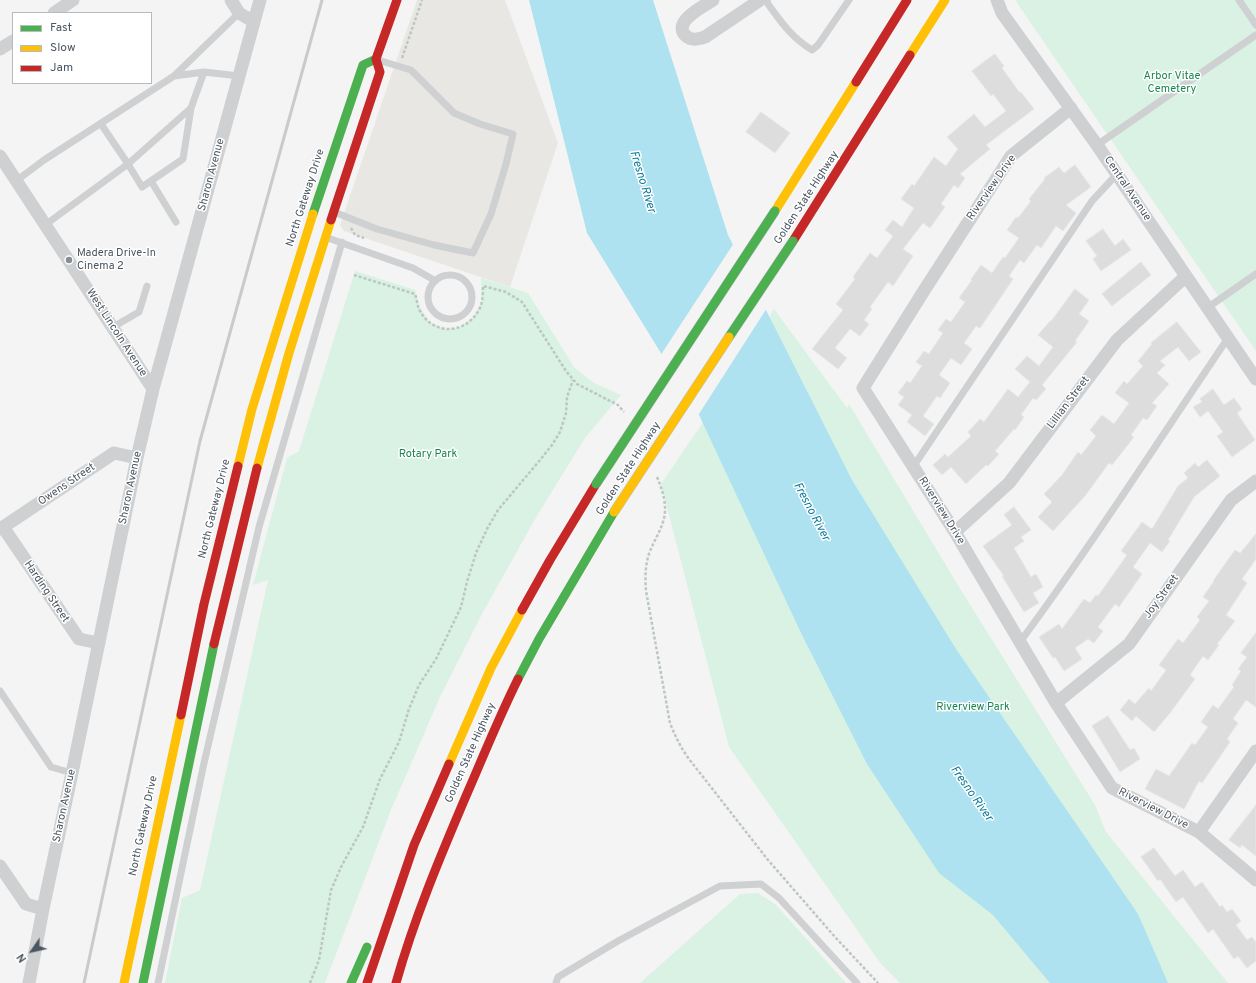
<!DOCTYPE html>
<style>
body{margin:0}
#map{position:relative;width:1256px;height:983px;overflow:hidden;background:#f4f4f4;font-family:Overpass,sans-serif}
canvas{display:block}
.legend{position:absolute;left:12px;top:12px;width:140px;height:72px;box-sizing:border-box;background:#fff;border:1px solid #b7bbc0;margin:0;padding:5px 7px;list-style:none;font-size:12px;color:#4a5661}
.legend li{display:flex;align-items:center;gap:8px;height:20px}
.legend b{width:20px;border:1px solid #b7bbc0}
.north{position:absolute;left:12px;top:931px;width:40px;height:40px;-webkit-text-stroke:3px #fff;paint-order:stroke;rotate:236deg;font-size:11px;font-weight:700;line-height:16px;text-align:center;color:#4a5661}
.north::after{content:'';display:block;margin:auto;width:14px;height:18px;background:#4a5661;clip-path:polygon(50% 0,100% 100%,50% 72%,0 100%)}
</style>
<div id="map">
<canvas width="1256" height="983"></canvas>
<ul class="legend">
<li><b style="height:5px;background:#4caf50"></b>Fast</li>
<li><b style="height:5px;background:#ffc107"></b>Slow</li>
<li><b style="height:5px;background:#c62828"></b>Jam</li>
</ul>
<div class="north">N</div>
</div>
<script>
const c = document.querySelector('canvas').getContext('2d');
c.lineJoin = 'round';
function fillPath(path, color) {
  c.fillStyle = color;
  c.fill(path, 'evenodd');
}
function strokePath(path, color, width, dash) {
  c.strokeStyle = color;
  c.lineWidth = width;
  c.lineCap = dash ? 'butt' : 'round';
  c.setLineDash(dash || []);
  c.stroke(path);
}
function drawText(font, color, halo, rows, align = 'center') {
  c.font = font + ' Overpass,sans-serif';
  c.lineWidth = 3;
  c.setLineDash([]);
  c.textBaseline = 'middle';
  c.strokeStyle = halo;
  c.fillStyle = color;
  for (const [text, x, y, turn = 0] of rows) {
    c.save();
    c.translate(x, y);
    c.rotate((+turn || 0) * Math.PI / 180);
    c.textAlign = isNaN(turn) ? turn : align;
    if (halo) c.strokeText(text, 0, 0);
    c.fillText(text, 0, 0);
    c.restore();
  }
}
const commercial = new Path2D(`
 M417 0H505L558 143 510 287 344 231 340 225Z`);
const green = new Path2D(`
 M1016 0H1256V351L1017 3Z
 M355 271 415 290 420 307 429 322 446 329 461 327 473 317 481 304V278L528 293 574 367 594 383 621 395 585 438 535 519 482 614 440 697 391 810 325 983H165L182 898 200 890 268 580 253 585 286 462 287 458 299 451Z
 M774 309 847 408 849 404 956 582 1095 805 1106 832 1228 983H900L881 964 729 747 661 484 729 384Z
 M758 893 775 904 846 983H640L740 894Z`);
const water = new Path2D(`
 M529 0H653L728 235 852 480 956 649 1138 914 1168 983H1050L993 915 939 873 867 764 802 635 699 415 587 233Z`);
const pier = new Path2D(`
 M734 243 767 308 697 417 660 356Z`);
const building = new Path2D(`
 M995 54 1004 66 1002 68 1020 93 1021 92 1034 109 986 145 990 149 960 174 965 178 958 188 954 185 941 204 945 207 930 228 923 223 903 249 913 256 893 286 888 282 870 307 872 309 864 320 869 324 860 336 850 329 835 348 847 358 838 369 812 349 843 310 836 304 855 279 853 277 870 253 877 258 893 236 885 230 893 220 902 227 914 208 901 199 912 184 914 186 934 157 946 166 958 149 947 137 974 114 985 127 1006 111 993 94 991 96 972 71Z
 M761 112 790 133 775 153 746 132Z
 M1075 165 1091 187 1066 205 1076 213 1063 231 1056 226 1041 248 1037 245 1024 263 1020 260 1009 276 1013 279 995 306 980 328 976 326 964 343 972 349 961 365 951 358 939 375 950 383 940 398 937 396 923 416 934 424 925 436 907 422 912 415 898 405 904 397 898 393 907 381 910 383 922 366 916 362 924 351 929 354 943 333 938 330 946 319 951 322 965 302 959 298 972 280 971 279 981 265 992 273 1003 257 1005 258 1019 238 1007 230 1016 217 1018 218 1031 201 1029 199 1045 179 1044 178 1059 167 1064 173Z
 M1103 229 1115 246 1123 239 1131 250 1101 271 1093 259 1097 256 1086 241Z
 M1141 262 1151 275 1112 306 1102 294Z
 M1075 289 1089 300 1079 314 1089 321 1075 341 1077 342 1042 385 1046 389 1036 400 1033 398 1021 415 1024 417 1015 430 1014 429 995 451 999 454 988 466 986 465 966 484 951 467 942 475 933 465 945 454 948 457 971 436 968 432 980 419 984 422 1008 389 1018 397 1030 382 1015 369 1027 356 1039 366 1053 347 1038 335 1050 321H1051Z
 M1177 322 1201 352 1189 361 1178 347 1160 361 1165 365 1157 373 1169 384 1152 403 1157 406 1147 420 1143 418 1131 435 1134 437 1112 465 1109 463 1085 496 1053 531 1038 517 1052 502 1044 494 1062 475 1078 452 1081 455 1096 436 1090 430 1102 415 1114 424 1129 403 1115 393 1124 381 1127 384 1143 366 1138 361 1152 344 1151 343Z
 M1213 389 1224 405 1234 398 1242 409 1237 413 1255 440 1232 457 1217 436 1223 432 1208 411 1200 417 1193 407 1202 402 1200 399Z
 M1207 460 1220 476 1194 497 1168 540 1170 541 1162 552 1150 543 1133 567 1142 574 1119 607 1115 604 1098 627 1103 631 1094 643 1088 639 1075 648 1082 659 1064 671 1055 657 1053 658 1039 637 1059 624 1062 629 1084 599 1090 603 1096 595 1098 596 1127 555 1121 551 1142 522 1152 529 1178 486 1188 478 1184 473 1195 463 1198 467Z
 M1014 507 1031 530 1021 537 1024 541 1014 548 1031 577 1036 574 1043 587 1033 593 1039 603 1024 612 1002 576H1004L983 546 1012 525 1004 515Z
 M1256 534V559L1242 579 1247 583 1226 615 1235 621 1217 644 1219 645 1208 660 1203 656 1190 675 1195 679 1170 713 1154 732 1136 716 1132 721 1120 710 1129 699 1135 704 1149 688 1151 691 1166 670 1159 665 1178 639 1183 643 1200 620 1197 617 1209 601 1203 597 1214 581H1213L1235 550 1240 553Z
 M1256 633V707L1246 700 1233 719 1238 723 1227 739 1230 742 1202 783 1199 781 1184 809 1145 789 1156 769 1169 776 1192 743 1195 745 1208 727 1201 722 1213 705 1218 709 1234 687 1232 685 1241 671 1238 669 1247 657 1241 653Z
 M1108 716 1130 750 1134 748 1140 759 1120 772 1092 726Z
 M1256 805V856L1242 845 1240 848 1229 840Z
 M1154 848 1175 876 1183 870 1195 887 1202 882 1220 907 1222 905 1227 912 1232 909 1241 921 1236 925 1247 940 1252 937 1256 942V961L1247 968 1238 956 1234 959 1213 929 1208 933 1183 897 1176 902 1160 879 1158 881 1141 857Z`);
const path = new Path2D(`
 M402 58 422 0
 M351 228 355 235 364 238
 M354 275 415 294C417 299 417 305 419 309 432 336 465 335 479 310 483 302 483 294 483 286L506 292 522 302 566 371 577 384 618 405 624 412
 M657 477C663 491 668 507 663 522 660 532 654 541 650 551 645 564 645 577 646 591L670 723C675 736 681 748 689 759L768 860 835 937 878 983
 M310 983 319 960 331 890 342 865 363 827 380 779 399 742 409 709 419 685 436 659 461 607 467 582 476 553 487 529 498 510 540 460 552 445 560 432 566 413 567 397 573 380`);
const lane = new Path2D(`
 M767 0 768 4C782 23 791 37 812 50L818 45 849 0
 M1239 0 1256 25
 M174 76 239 13
 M191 108 183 159 142 187 128 164 191 108 204 72
 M1097 145 1256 35
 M16 181 44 160 174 76 204 72 239 76
 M151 181 176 222
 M334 212 377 229 434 245 473 253 491 214 506 164 513 134 480 124 454 113 411 70 378 60
 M45 225 128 164 101 124
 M325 237 413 268 434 280
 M428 297a22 22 0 1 1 44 0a22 22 0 1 1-44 0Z
 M1207 308 1256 274
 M113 327 139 312 147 286
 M913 467 1092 201 1117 174
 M1020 642C1093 543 1159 440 1228 338
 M0 691 51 767 72 773
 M158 983 204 763 259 527 342 242
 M556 983 558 977 618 941 720 886 761 884 779 898 857 983`);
const street = new Path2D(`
 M231 0 239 13 254 22
 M713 0C704 6 671 22 686 36 692 41 698 39 705 37L760 0
 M997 0 1002 13 1097 145 1256 379
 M54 13 73 0
 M0 49 13 41
 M1071 108 1011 156 925 289 863 388 955 532 1056 703 1112 788 1199 832 1256 880
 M0 156 153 389
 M3 527 79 639 99 643
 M0 529 114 453 137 458
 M955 532 1009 483 1117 340 1186 276
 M1056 703 1129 644 1231 500 1256 481
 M1199 832 1256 751
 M0 866 26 904 43 909
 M29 983 43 909 72 773 137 458 153 389 260 0`);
const fast = new Path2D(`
 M313 214 363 65 376 59
 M518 679 539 639 614 512
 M143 983 214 644
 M351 983 367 947`);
const slow = new Path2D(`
 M910 55 945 0
 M775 211 856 82
 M238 466 252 409 313 214
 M257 468 289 353 331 220
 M449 764 491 668 522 610
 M124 983 181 715`);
const jam = new Path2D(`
 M856 82 907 0
 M331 220 380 72 376 59 397 0
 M793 241 910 55
 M522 610 550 560 596 484
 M214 644 257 468
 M181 715 204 604 238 466
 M367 983 414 845 449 764
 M396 983C414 919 440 857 466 796 483 757 499 717 518 679`);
const rail = new Path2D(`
 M84 983 200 441 322 0`);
const fastBridge = new Path2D(`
 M729 337 793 241
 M596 484 775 211`);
const slowBridge = new Path2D(`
 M614 512 729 337`);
const markers = [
 [69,260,4,"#868d94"]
];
const parkNames = [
 ["Arbor Vitae",1172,77],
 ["Cemetery",1172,90],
 ["Rotary Park",428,455],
 ["Riverview Park",973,708]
];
const streetNames = [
 ["Sharon Avenue",212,175,-75],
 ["Riverview Drive",992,188,-55],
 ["Central Avenue",1127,189,56],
 ["North Gateway Drive",306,198,-72],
 ["Golden State Highway",807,198,-57],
 ["West Lincoln Avenue",116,333,57],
 ["Lillian Street",1069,403,-53],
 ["Golden State Highway",629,469,-57],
 ["Owens Street",67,485,-34],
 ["Sharon Avenue",131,488,-78],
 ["North Gateway Drive",215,509,-76],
 ["Riverview Drive",941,511,58],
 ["Harding Street",46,592,56],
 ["Joy Street",1162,597,-54],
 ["Golden State Highway",471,753,-66],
 ["Sharon Avenue",65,806,-78],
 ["Riverview Drive",1153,809,27],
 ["North Gateway Drive",144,826,-78]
];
const poiNames = [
 ["Madera Drive-In",77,254],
 ["Cinema 2",77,267]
];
const waterNames = [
 ["Fresno River",642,182,73],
 ["Fresno River",811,512,62],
 ["Fresno River",971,794,55]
];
fillPath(commercial, '#e8e7e3');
fillPath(green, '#d9f2e3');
fillPath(water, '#aee2f0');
fillPath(pier, '#f4f4f4');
fillPath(building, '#ddddde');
strokePath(building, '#e5e6e7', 1);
strokePath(path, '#bcc7c4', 2.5, [3, 2]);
strokePath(lane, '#ced0d2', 7);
strokePath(street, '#ced0d2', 13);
strokePath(fast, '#4caf50', 9);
strokePath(slow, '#ffc107', 9);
strokePath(jam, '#c62828', 9);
strokePath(rail, '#c9cacc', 3);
strokePath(fastBridge, '#b9bec3', 10, []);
strokePath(slowBridge, '#b9bec3', 10, []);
strokePath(fastBridge, '#4caf50', 9);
strokePath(slowBridge, '#ffc107', 9);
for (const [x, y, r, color] of markers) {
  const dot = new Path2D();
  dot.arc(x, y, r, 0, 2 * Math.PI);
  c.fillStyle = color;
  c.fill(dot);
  strokePath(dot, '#fff', 1.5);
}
drawText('11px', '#17864f', '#fff', parkNames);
drawText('11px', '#4a5661', '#fff', streetNames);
drawText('11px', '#4a5661', '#fff', poiNames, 'left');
drawText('italic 12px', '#0c7c9b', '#fff', waterNames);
</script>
